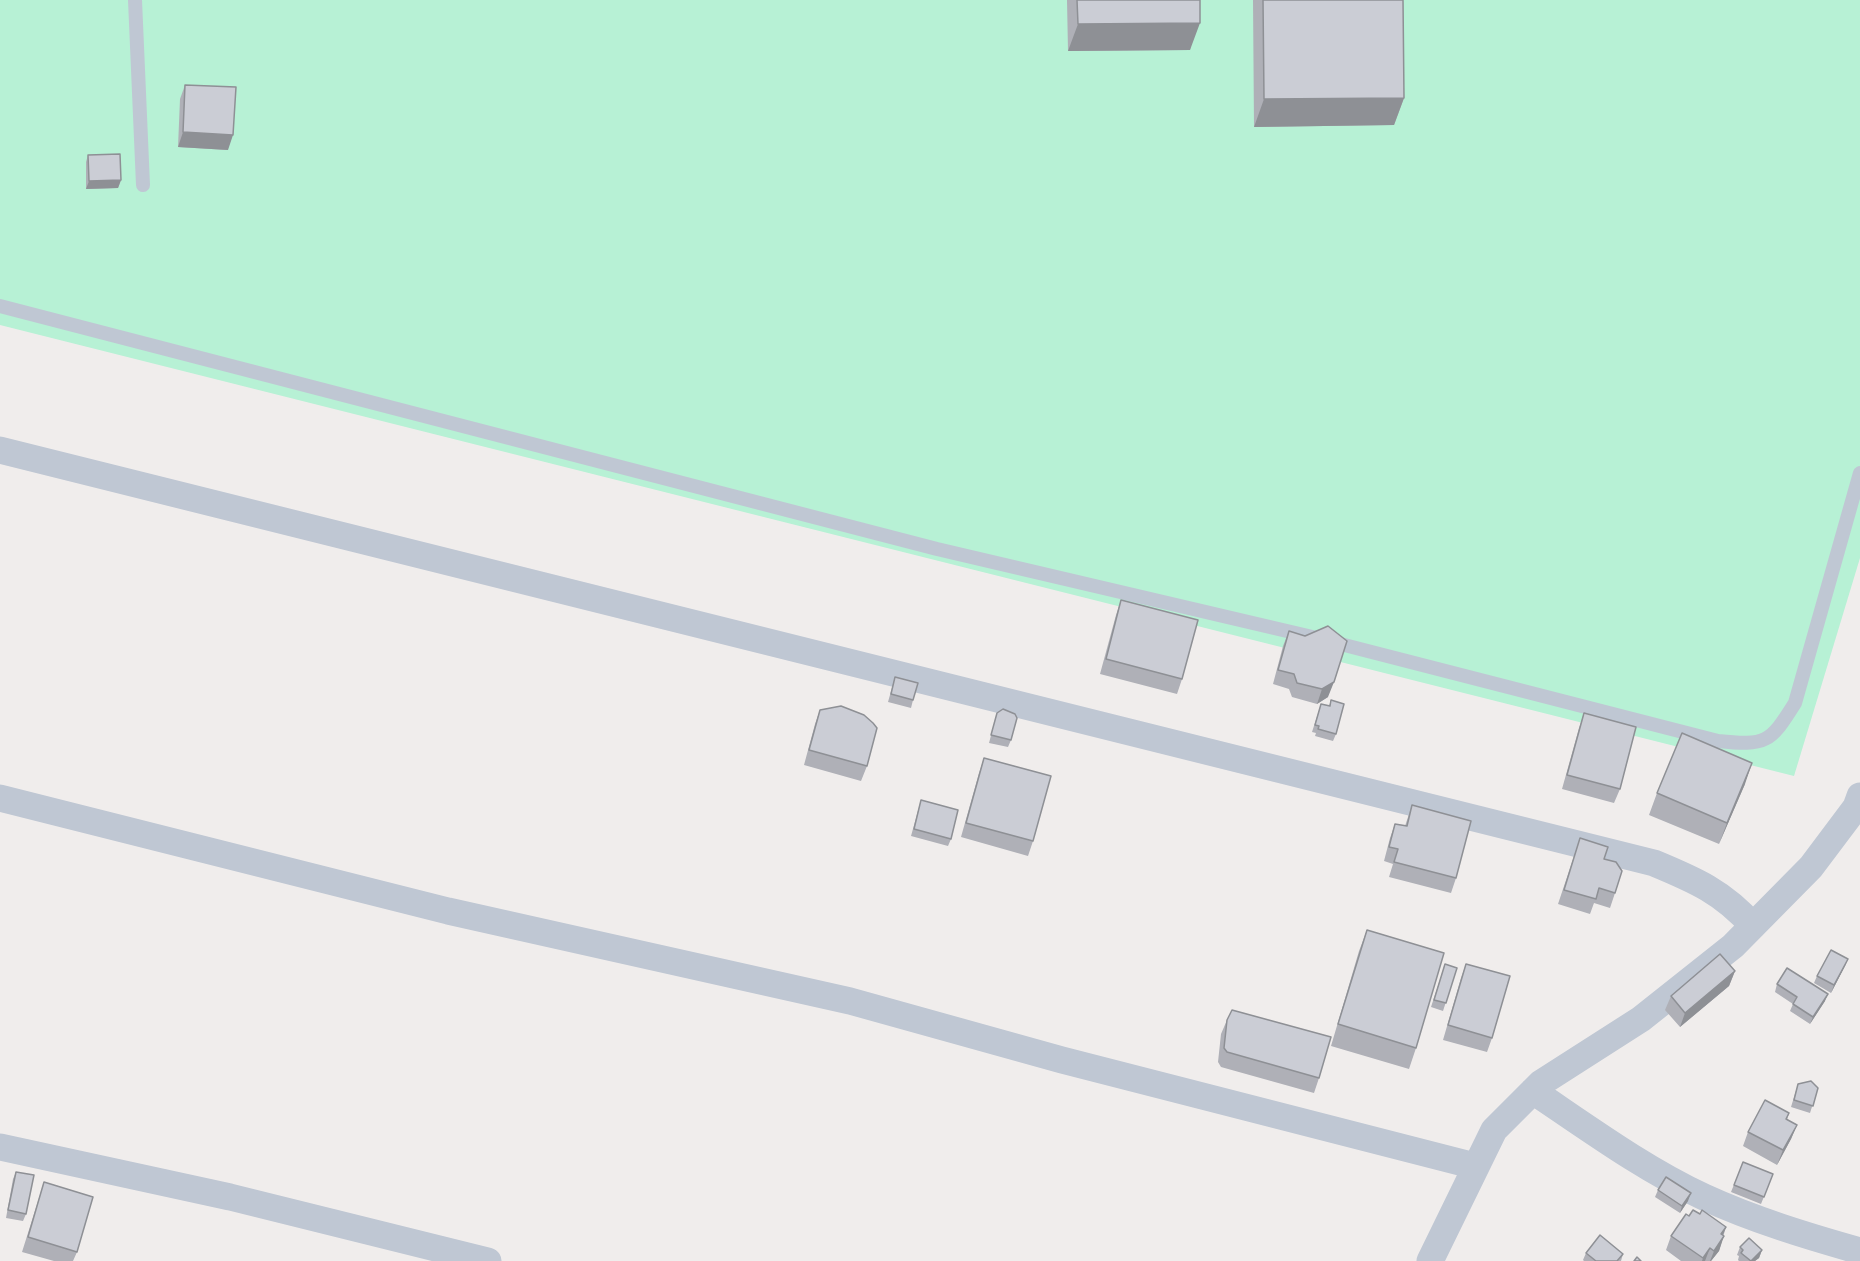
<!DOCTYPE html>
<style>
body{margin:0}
canvas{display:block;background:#f0edec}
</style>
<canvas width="1860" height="1261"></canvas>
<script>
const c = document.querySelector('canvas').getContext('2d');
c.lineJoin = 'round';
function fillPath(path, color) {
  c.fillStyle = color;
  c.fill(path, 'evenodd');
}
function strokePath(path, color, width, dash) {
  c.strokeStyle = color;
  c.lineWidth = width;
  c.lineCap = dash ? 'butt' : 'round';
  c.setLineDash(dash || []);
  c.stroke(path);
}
const green = new Path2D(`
 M0 0H1860V558L1794 776 0 325Z`);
const service = new Path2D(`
 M135 0 143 185
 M0 306 937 549 1321 639 1718 741C1766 746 1770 743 1795 703L1860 473`);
const minor = new Path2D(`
 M0 450 1654 863C1695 880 1723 892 1753 926
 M0 798 448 911 850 1001 1062 1060 1475 1166
 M1533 1091C1588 1128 1644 1169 1704 1197 1754 1220 1807 1236 1860 1251
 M0 1147 230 1197 488 1261
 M1430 1261 1494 1130 1541 1083 1641 1019 1733 946 1811 867 1856 807 1860 796`);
const wall = new Path2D(`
 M1067 0H1200L1190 50 1068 51Z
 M1253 0H1403L1404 98 1394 125 1254 127Z
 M185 85 228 150 178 147 180 99Z
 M88 155 121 180 118 188 86 189V162Z
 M1121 600 1182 679 1177 694 1100 674 1116 615Z
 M1289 631 1328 697 1317 704 1292 697 1289 689 1273 684 1283 646Z
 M895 677 913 700 911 708 888 702Z
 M1331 700 1336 734 1333 741 1315 736 1316 733 1312 732 1321 704 1329 706Z
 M820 710 867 766 861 781 804 765 815 724Z
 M997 713 1011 740 1008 747 989 743Z
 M1584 713 1620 789 1614 803 1562 789 1579 728Z
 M984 758 1033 841 1028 856 961 837 979 773Z
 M1745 784 1719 844 1649 815 1657 793Z
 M921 800 951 839 948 846 911 836Z
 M1412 805 1456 878 1451 893 1389 877 1393 864 1384 861 1390 838 1395 824 1405 826Z
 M1580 838 1604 859 1615 893 1610 908 1594 903 1590 914 1558 904Z
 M1367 930 1416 1048 1409 1069 1331 1046 1359 951Z
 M1848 959 1845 966 1831 993 1814 983 1817 976Z
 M1445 964 1457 968 1443 1011 1431 1007Z
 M1466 964 1492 1038 1487 1052 1443 1040 1461 978Z
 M1735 971 1729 986 1680 1027 1665 1010 1671 996Z
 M1777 984 1825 1001 1810 1024 1790 1011 1793 1004 1775 992Z
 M1227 1020 1319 1078 1314 1093 1221 1067 1218 1062 1221 1034Z
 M1798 1084 1818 1088 1810 1113 1791 1107Z
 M1789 1113 1787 1120 1797 1125 1791 1139 1777 1165 1743 1146 1748 1132Z
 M1743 1162 1773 1174 1761 1204 1731 1192Z
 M16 1172 26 1214 23 1221 6 1218 13 1179Z
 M44 1182 77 1252 73 1261H54L22 1252Z
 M1658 1190 1688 1201 1680 1213 1655 1197Z
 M1700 1214 1726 1227 1719 1251 1711 1261H1681L1666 1250 1671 1236Z
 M1740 1247 1762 1250 1759 1258 1755 1261H1739L1738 1260 1739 1256 1737 1255Z
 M1586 1253 1623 1254 1621 1261H1584L1583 1260Z`);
const shadedWall = new Path2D(`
 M1200 23 1190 50 1068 51 1078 24Z
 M1404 98 1394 125 1254 127 1264 99Z
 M183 132 233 135 228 150 178 147Z
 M121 180 118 188 86 189 89 181Z
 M1334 682 1328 697 1317 704 1322 689Z
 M1752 763 1745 784 1719 844 1727 823Z
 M1848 959 1845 966 1831 993 1834 985Z
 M1735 971 1729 986 1680 1027 1685 1013Z
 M1828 994 1825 1001 1810 1024 1813 1017Z
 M1797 1125 1791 1139 1777 1165 1783 1150Z
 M1691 1193 1688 1201 1680 1213 1682 1206Z
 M1726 1227 1721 1240 1724 1236 1719 1251 1711 1261H1710L1721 1234Z
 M1710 1248 1705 1261H1702L1703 1258Z
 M1762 1250 1759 1258 1755 1261H1751Z`);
const building = new Path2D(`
 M1077 0H1200V23L1078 24Z
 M1263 0H1403L1404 98 1264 99Z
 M185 85 236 87 233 135 183 132Z
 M120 154 121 180 89 181 88 155Z
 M1121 600 1198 620 1182 679 1106 659Z
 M1328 626 1347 641 1334 682 1322 689 1297 683 1294 674 1278 670 1289 631 1305 636Z
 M895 677 918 683 913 700 891 694Z
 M1331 700 1344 704 1336 734 1318 729 1319 726 1315 725 1321 704 1330 706Z
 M841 706 864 715 873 723 877 728 867 766 809 750 820 710Z
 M1003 709 1015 714 1017 718 1011 740 991 735 997 713Z
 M1584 713 1636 727 1620 789 1567 775Z
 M1682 733 1752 763 1727 823 1657 793Z
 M984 758 1051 776 1033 841 966 823Z
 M921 800 958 810 951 839 914 829Z
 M1412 805 1471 821 1456 878 1394 862 1398 849 1389 847 1395 824 1407 826Z
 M1580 838 1608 847 1604 859 1616 862 1622 871 1615 893 1599 888 1596 899 1564 890Z
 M1367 930 1444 953 1416 1048 1338 1024Z
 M1831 950 1848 959 1834 985 1817 976Z
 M1720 954 1735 971 1685 1013 1671 996Z
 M1445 964 1457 968 1446 1003 1434 1000Z
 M1466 964 1510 976 1492 1038 1448 1025Z
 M1787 968 1828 994 1813 1017 1793 1004 1797 997 1777 984Z
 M1232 1010 1331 1037 1319 1078 1227 1052 1224 1048 1227 1020Z
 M1811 1081 1818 1088 1813 1106 1794 1100 1798 1084Z
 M1765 1100 1789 1113 1786 1119 1797 1125 1783 1150 1748 1132Z
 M1743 1162 1773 1174 1764 1197 1734 1185Z
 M16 1172 34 1175 26 1214 8 1210Z
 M1666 1177 1691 1193 1682 1206 1658 1190Z
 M44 1182 93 1197 77 1252 28 1237Z
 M1693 1210 1700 1214 1702 1210 1726 1227 1721 1234 1724 1236 1714 1251 1710 1248 1703 1258 1671 1236 1686 1214 1689 1216Z
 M1600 1235 1623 1254 1617 1261H1596L1586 1253Z
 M1749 1238 1762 1250 1751 1261 1741 1253 1743 1250 1740 1247Z
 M1637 1257 1641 1261H1634Z`);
fillPath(green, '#b7f1d5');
strokePath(service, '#bfc7d3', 14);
strokePath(minor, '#bfc7d3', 27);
fillPath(wall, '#afb0b7');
fillPath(shadedWall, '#8e9095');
fillPath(building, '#cbcdd5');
strokePath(building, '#8e9095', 1.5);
</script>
